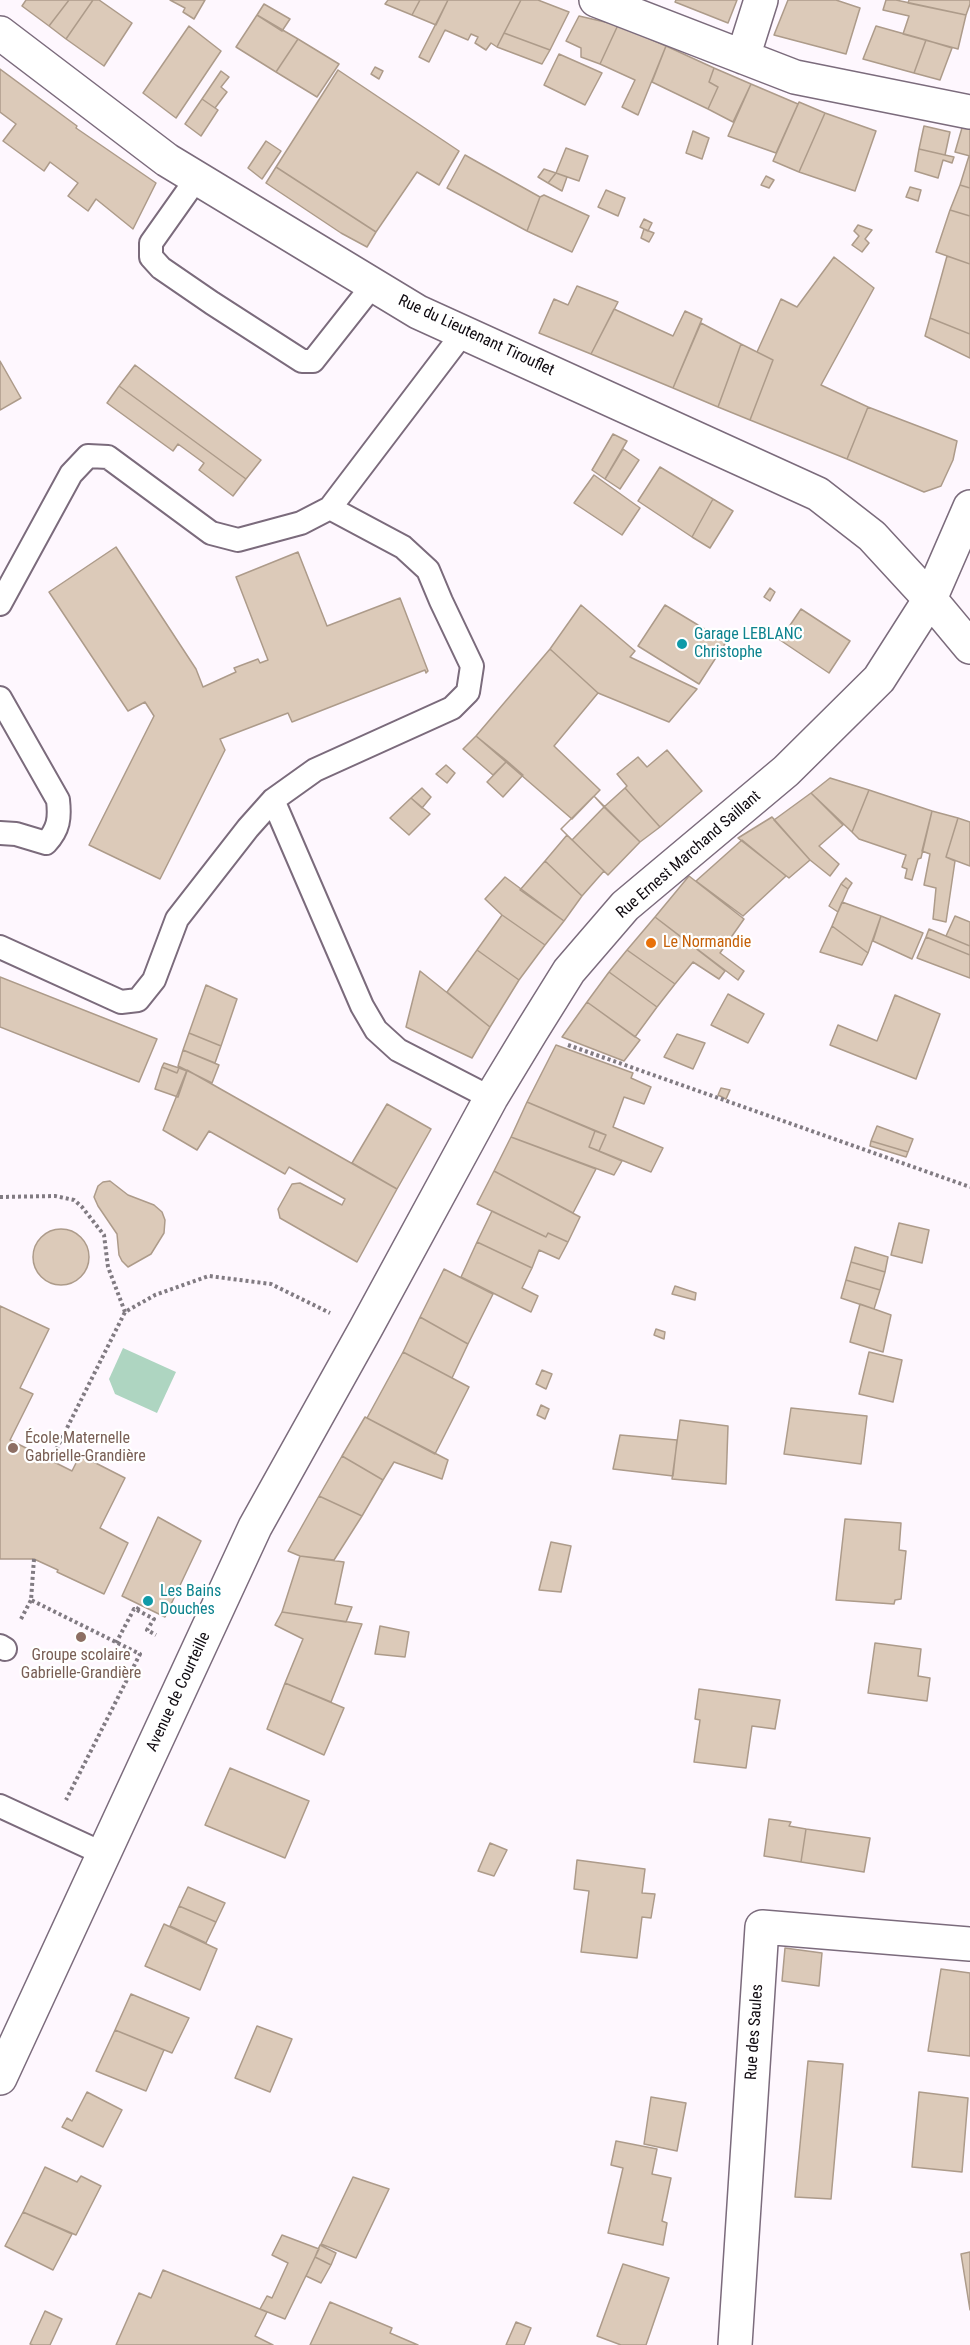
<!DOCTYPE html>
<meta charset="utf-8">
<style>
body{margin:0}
canvas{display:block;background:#fef7fe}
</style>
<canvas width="970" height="2345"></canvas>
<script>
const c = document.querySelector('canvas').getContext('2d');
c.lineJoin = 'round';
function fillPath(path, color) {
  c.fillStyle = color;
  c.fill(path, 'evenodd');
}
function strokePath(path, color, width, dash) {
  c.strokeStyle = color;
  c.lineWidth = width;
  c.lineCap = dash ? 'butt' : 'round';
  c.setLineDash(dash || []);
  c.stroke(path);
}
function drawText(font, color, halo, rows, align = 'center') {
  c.font = font + ' "Roboto Condensed",sans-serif';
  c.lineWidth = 4.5;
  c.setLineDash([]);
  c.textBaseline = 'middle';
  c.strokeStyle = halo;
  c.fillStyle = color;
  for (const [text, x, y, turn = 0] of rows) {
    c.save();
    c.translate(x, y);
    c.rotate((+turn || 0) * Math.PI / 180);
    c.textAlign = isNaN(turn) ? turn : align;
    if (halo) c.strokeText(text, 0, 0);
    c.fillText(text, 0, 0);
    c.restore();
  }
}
const green = new Path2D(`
 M123 1348 176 1372 157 1413 115 1394 109 1379Z`);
const building = new Path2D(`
 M26 0H69L49 26 22 6Z
 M69 0H93L66 39 49 26Z
 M93 0H99L132 23 104 66 66 39Z
 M170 0H205L194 19 183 12 185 8Z
 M388 0H420L412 15 385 4Z
 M420 0H448L436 25 412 15Z
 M448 0H521L497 47 491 43 486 50 475 43 478 37 471 34 468 40 445 30 429 62 419 57Z
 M521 0H538L569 12 550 50 504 33Z
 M676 0H737L728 23 675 2Z
 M788 0H836L860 8 846 54 774 35Z
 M886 0H896L966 15 958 49 903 34 909 16 883 10Z
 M909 0H970V4L966 15 908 3Z
 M264 4 290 19 282 31 257 15Z
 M257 15 298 39 276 72 236 47Z
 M579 16 618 25 600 64 581 57V48L566 41Z
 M618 25 666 46 638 115 622 107 635 80 600 64Z
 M189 26 221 51 176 118 143 93Z
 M876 26 926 40 914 73 863 59Z
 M504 33 550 50 542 64 497 47Z
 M298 39 339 64 317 97 276 72Z
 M926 40 952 48 940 80 914 73Z
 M666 46 714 68 709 82 718 87 708 109 652 82Z
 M559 54 602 73 585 105 544 85Z
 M375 67 383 71 379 79 371 74Z
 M714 68 751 84 733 122 708 109 718 87 709 82Z
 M0 69 77 126 76 128 156 183 133 229 96 199 88 211 68 196 78 183 50 162 44 171 3 141 16 124 0 112Z
 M338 70 459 151 439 185 417 172 376 232 276 167Z
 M221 71 229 77 221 87 227 92 215 108 202 99Z
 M751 84 798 104 776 153 728 136Z
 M202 99 218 110 201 136 185 124Z
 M799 102 825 113 799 172 773 161Z
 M825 113 876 131 855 191 799 172Z
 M964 121 970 122V156L955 152Z
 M924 126 950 132 945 155 919 149Z
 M693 131 709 138 702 159 686 153Z
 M266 141 281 151 262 179 248 168Z
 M566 148 588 156 579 181 556 173Z
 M919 149 945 155 954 157 952 163 943 160 938 178 915 171Z
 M465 155 540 197 527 231 447 188Z
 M969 156H970V188L960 185Z
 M276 167 376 232 367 247 341 233 266 183Z
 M544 169 556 173 548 183 538 177Z
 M556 173 567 177 562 191 548 183Z
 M766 176 774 180 769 188 761 185Z
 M960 185 970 188V216L950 210Z
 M910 187 921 190 918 201 906 197Z
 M606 190 625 198 618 216 598 207Z
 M544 195 589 216 572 252 527 231 540 197Z
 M950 210 970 216V264L936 252Z
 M644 219 652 223 648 231 640 227Z
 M858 225 872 230 865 239 869 243 862 252 852 245 859 236 854 231Z
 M644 229 654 233 649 242 641 238Z
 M947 256 970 264V334L930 318Z
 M834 257 874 288 821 385 868 407 847 459 750 420 773 360 757 352 781 299 797 307Z
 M577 286 618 302 591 354 539 333 554 299 568 305Z
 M614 309 673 336 685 311 702 319 673 388 591 354Z
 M930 318 970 334V358L925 336Z
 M701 323 741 344 718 407 673 388Z
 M741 344 773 360 750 420 718 407Z
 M0 361 21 398 0 410Z
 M135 365 261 460 246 479 119 386Z
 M119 386 246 479 233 496 199 470 204 463 178 444 173 451 107 403Z
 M868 407 957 441 953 460 941 486 924 492 847 459Z
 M613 434 627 441 605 479 592 470Z
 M623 449 639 460 620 489 605 479Z
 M660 467 713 499 692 537 638 501Z
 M594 475 640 508 622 535 574 503Z
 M713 499 733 511 710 548 692 537Z
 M116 547 196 669 203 687 236 672 234 668 258 659 260 663 268 660 236 577 298 552 327 626 400 598 428 671 426 673 425 670 292 722 288 713 220 739 225 750 160 879 89 845 154 716 145 702 128 711 49 592Z
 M770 588 775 592 770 601 764 597Z
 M581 605 635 651 630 657 697 689 669 722 598 693 550 649Z
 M665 605 726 642 699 684 638 646Z
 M801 609 850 641 829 673 780 640Z
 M550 649 598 693 554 746 600 790 572 819 476 736Z
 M476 736 507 761 493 775 463 749Z
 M667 750 702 791 660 827 625 788 627 786 617 774 638 757 647 767Z
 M507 761 523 775 503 797 487 782Z
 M446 765 455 773 447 783 436 774Z
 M830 778 869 790 852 832 811 793Z
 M422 788 431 797 422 808 411 798Z
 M625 788 660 827 640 842 604 807Z
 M869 790 932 811 921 858 918 859 912 880 905 878 907 869 902 867 906 855 859 839 852 832Z
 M811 793 843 825 819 846 839 864 830 876 810 860 774 820Z
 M594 796 640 842 608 875 561 829Z
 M594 796 604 807 572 840 561 829Z
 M411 798 430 814 409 835 390 818Z
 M932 811 958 818 946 857 955 861 946 922 933 919 936 888 924 885 930 854 922 851Z
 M772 817 810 860 789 878 738 838Z
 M958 818 970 822V866L946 857Z
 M567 835 604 871 582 896 545 861Z
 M742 840 786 876 743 916 696 881Z
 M545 861 582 896 564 921 520 890Z
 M689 876 744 919 720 953 744 971 738 980 655 917Z
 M505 877 564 921 545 945 502 915 485 899Z
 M846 878 852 883 848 889 841 884Z
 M841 884 848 889 838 912 829 906Z
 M842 902 881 916 868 953 832 926Z
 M502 915 545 945 519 980 477 950Z
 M881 916 923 933 912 959 873 941Z
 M955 916 970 922V946L946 936Z
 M655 917 725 971 719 979 693 962 675 984 627 950Z
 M832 926 868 953 862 965 820 952Z
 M929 929 970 946V955L926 937Z
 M926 937 970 955V978L917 958Z
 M477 950 519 980 490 1027 447 992Z
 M627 950 675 984 657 1007 609 972Z
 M420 971 490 1027 472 1058 406 1027Z
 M609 972 657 1007 635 1037 587 1002Z
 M0 977 157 1039 139 1082 0 1027Z
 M206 985 237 999 221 1046 189 1033Z
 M728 994 764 1014 748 1043 711 1025Z
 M895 995 940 1014 916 1079 830 1045 838 1025 877 1041Z
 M587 1002 640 1040 624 1061 562 1037Z
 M189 1033 221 1046 215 1063 183 1050Z
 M677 1034 705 1043 693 1069 664 1057Z
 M556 1045 633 1073 631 1078 651 1087 644 1104 624 1097 613 1127 663 1148 651 1172 599 1151 606 1135 527 1102Z
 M183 1050 219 1065 212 1083 178 1066Z
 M164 1063 179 1068 177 1073 162 1067Z
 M162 1067 177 1073 179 1068 187 1071 178 1097 155 1089Z
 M187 1070 397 1189 357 1262 280 1218 278 1209 292 1184 300 1183 342 1205 345 1199 289 1167 285 1174 209 1131 197 1150 163 1130Z
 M721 1088 730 1090 726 1099 718 1095Z
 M527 1102 595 1131 589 1147 622 1161 614 1175 511 1137Z
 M387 1104 431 1129 397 1189 352 1163Z
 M877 1126 913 1139 908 1152 871 1141Z
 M595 1131 606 1135 599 1151 589 1147Z
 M511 1137 596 1169 573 1213 494 1171Z
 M871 1141 908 1152 906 1157 870 1146Z
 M494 1171 580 1217 568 1242 548 1233 546 1237 477 1204Z
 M110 1181 128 1195 154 1205 162 1212 165 1220 164 1233 151 1254 128 1267 122 1261 119 1255 117 1234 98 1206 94 1197 98 1186 103 1182Z
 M492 1211 546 1237 548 1233 568 1242 559 1259 539 1250 532 1268 477 1242Z
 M899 1223 929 1230 922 1263 891 1255Z
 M33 1257a28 28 0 1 1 56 0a28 28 0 1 1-56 0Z
 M477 1242 532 1268 522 1288 538 1296 531 1312 461 1277Z
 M855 1247 888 1257 885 1272 851 1262Z
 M851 1262 885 1272 880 1290 846 1280Z
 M444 1269 493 1294 468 1344 420 1317Z
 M846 1280 880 1290 874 1309 841 1298Z
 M675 1286 696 1293 695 1300 672 1294Z
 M860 1304 891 1315 883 1352 850 1342Z
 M0 1306 49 1329 20 1388 33 1394 10 1440 72 1471 80 1455 125 1478 100 1528 128 1543 104 1594 57 1572 58 1570 34 1559H0Z
 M420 1317 468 1344 452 1378 403 1352Z
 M656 1329 665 1332 664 1339 654 1335Z
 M403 1352 469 1387 435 1454 367 1418Z
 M869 1352 902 1360 893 1402 859 1394Z
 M542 1370 552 1374 546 1389 536 1384Z
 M541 1405 549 1409 545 1419 537 1415Z
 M791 1408 867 1416 861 1464 784 1454Z
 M365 1417 448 1460 442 1479 394 1462 383 1480 342 1456Z
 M680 1420 728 1426 726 1484 672 1479Z
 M620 1435 677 1440 673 1476 613 1469Z
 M342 1456 383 1480 362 1516 319 1496Z
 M319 1496 362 1516 334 1560 300 1556 288 1551Z
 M158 1517 201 1541 165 1617 122 1596Z
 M845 1519 901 1523 899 1550 906 1551 901 1599 895 1600 894 1604 836 1600Z
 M551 1542 571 1546 561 1592 539 1590Z
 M300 1556 344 1562 335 1604 352 1607 346 1622 282 1612Z
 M282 1612 362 1624 331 1702 285 1683 303 1639 275 1625Z
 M380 1626 409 1632 405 1657 375 1654Z
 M875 1643 921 1649 918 1676 930 1678 927 1701 868 1693Z
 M285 1683 344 1708 324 1755 267 1729Z
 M699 1689 780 1700 775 1729 752 1726 746 1768 694 1762 700 1720 695 1719Z
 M230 1768 309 1801 285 1858 205 1825Z
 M769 1819 791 1822 789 1826 806 1829 801 1862 764 1856Z
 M806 1829 870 1838 864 1872 801 1862Z
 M490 1843 507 1850 494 1876 478 1871Z
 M577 1860 645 1869 642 1893 655 1894 651 1918 642 1917 637 1958 581 1952 589 1891 574 1889Z
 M188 1887 225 1903 216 1922 179 1906Z
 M179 1906 216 1922 206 1943 170 1926Z
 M164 1924 217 1949 200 1990 145 1966Z
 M785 1948 822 1953 819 1986 782 1981Z
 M941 1969 970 1973V2056L928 2051Z
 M131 1994 189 2018 172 2053 115 2030Z
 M257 2026 292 2039 270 2092 235 2078Z
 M115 2030 164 2050 146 2091 96 2071Z
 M808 2061 843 2064 831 2199 795 2197Z
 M87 2092 122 2110 103 2147 62 2127 67 2118 72 2121Z
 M919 2092 968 2098 962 2172 912 2167Z
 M651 2097 686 2103 677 2151 644 2144Z
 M616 2141 657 2149 652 2174 671 2178 662 2221 667 2223 663 2245 608 2233 623 2168 611 2165Z
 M45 2167 77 2182 81 2176 101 2186 76 2235 23 2212Z
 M353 2177 389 2189 356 2258 321 2244Z
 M23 2212 72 2234 53 2270 5 2246Z
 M282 2235 319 2249 285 2319 260 2309 267 2296 272 2298 288 2263 272 2255Z
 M320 2245 336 2253 331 2265 315 2257Z
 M970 2252V2310L961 2254Z
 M315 2257 331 2265 321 2283 306 2276Z
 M623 2264 669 2278 646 2345H621L597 2336Z
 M163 2270 267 2312 255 2336 273 2345H116L139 2293 151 2298Z
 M330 2302 392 2328 390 2333 418 2345H310Z
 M45 2311 62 2319 50 2345H33L30 2344Z
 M516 2322 531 2328 524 2345H506Z`);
const path = new Path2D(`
 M568 1045 970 1187
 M0 1197 55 1196 74 1200 82 1207 104 1235 108 1267 125 1312
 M51 1460 125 1312 155 1295 209 1276 271 1284 330 1313
 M34 1559 31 1600 140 1654 66 1800
 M137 1610 154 1619 147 1630 156 1635
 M21 1619 31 1600
 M116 1643 134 1609 137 1610 140 1605`);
const service = new Path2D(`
 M197 178 151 243V257L161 268 212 303 302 361H313L373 285
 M0 604 71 474 88 456 108 457 211 533 238 540 301 523 330 508 463 333
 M0 698 58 800C60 818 59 829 46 843L16 834 0 833
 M273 800 362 1006 376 1030 398 1050 491 1098
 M0 947 121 1002 138 1000 154 980 177 919 248 828 273 800 315 770 452 708 468 692 472 666 441 601 428 570 403 547 330 508
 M0 1646 5 1649
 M0 1806 104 1854`);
const minor = new Path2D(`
 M596 0 795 77 970 112
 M743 57 761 0
 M735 2345 762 1927 970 1944`);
const tertiary = new Path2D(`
 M0 33 167 160 418 312 818 494 872 536 930 599 970 647
 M0 2078 255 1527 366 1328 491 1098 531 1032 569 971 625 906 786 771 879 679 930 599 970 507`);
const markers = [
 [682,644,6,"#0f9aa8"],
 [651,943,6,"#e8710a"],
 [13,1448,6,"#8d6e63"],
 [148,1601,6,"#0f9aa8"],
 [81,1637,6,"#8d6e63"]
];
const streetNames = [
 ["Rue du Lieutenant Tirouflet",476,336,25],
 ["Rue Ernest Marchand Saillant",689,855,-41],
 ["Avenue de Courteille",179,1692,-65],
 ["Rue des Saules",755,2032,-86]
];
const cultureNames = [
 ["Garage LEBLANC",694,635],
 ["Christophe",694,653],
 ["Les Bains",160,1592],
 ["Douches",160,1610]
];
const foodNames = [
 ["Le Normandie",663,943]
];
const educationNames = [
 ["École Maternelle",25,1439],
 ["Gabrielle-Grandière",25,1457],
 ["Groupe scolaire",81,1656,"center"],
 ["Gabrielle-Grandière",81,1674,"center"]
];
fillPath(green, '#aed5c1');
fillPath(building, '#dccab9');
strokePath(building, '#ad9b8a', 1.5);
strokePath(service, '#7b6b7c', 26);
strokePath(minor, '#7b6b7c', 36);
strokePath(tertiary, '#7b6b7c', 36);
strokePath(path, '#817b82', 4, [3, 3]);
strokePath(service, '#fff', 22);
strokePath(minor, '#fff', 33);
strokePath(tertiary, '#fff', 33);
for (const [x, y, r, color] of markers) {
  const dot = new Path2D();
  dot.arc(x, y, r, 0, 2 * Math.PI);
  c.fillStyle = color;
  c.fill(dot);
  strokePath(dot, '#fff', 2);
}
drawText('16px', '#0f0a10', '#fff', streetNames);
drawText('16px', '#0d838f', '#fff', cultureNames, 'left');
drawText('16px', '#c56008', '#fff', foodNames, 'left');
drawText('16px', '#785e54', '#fff', educationNames, 'left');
</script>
